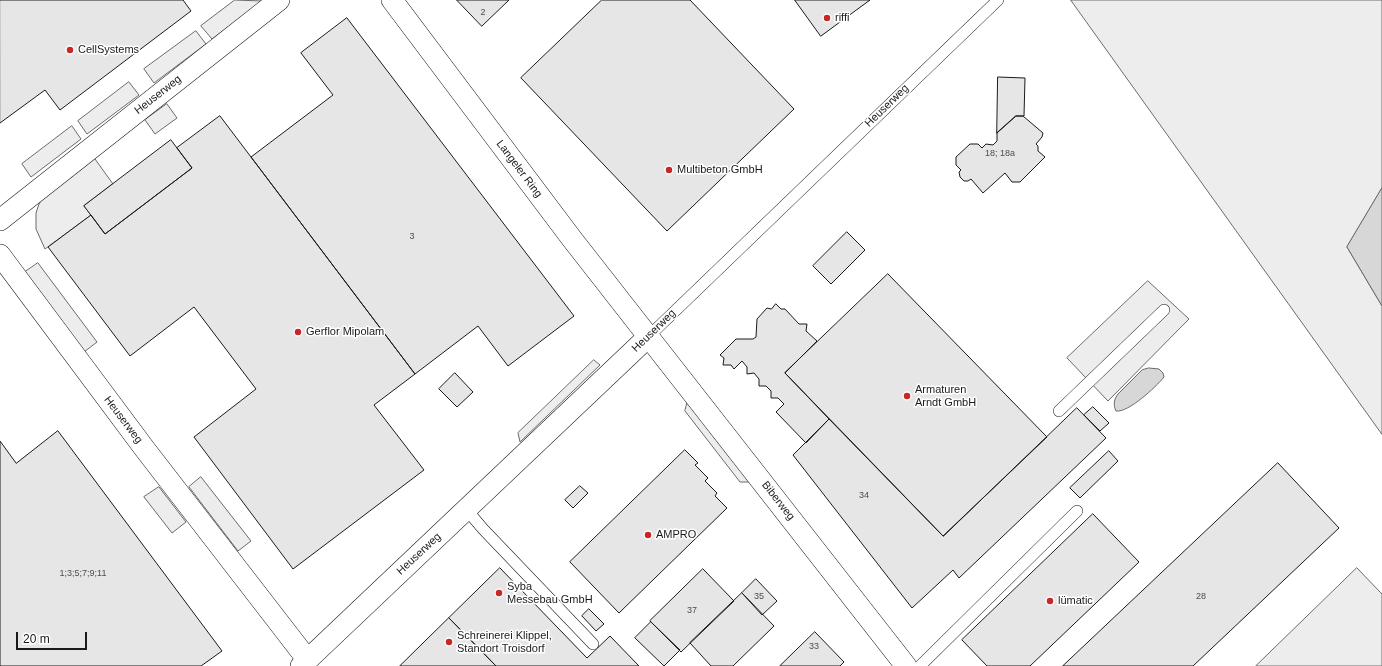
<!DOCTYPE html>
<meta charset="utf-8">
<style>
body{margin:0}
#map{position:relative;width:1382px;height:666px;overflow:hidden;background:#fff;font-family:Arial,sans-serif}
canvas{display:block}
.scale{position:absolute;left:16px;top:632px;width:71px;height:18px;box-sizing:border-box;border:2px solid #1a1a1a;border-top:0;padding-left:5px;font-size:12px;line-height:14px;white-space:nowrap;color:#1a1a1a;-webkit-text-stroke:3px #fff;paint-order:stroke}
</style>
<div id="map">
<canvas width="1382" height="666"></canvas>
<div class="scale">20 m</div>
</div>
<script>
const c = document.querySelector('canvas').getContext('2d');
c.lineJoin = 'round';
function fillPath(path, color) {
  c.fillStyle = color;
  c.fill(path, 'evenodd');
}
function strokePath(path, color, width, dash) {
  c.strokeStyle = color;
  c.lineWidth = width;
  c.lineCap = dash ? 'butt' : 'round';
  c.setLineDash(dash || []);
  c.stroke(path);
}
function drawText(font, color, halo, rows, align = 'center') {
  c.font = font + ' Arial,sans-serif';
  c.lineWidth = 3;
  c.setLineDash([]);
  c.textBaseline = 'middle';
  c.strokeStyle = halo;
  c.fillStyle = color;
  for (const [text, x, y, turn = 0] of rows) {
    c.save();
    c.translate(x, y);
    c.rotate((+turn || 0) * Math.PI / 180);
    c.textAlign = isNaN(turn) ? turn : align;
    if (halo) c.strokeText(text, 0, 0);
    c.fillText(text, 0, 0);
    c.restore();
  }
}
const built = new Path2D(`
 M235 0 262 1 212 39 201 26Z
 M1071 0H1382V188L1347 247 1382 306V434Z
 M196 31 206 44 154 83 144 69Z
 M129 82 139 95 87 134 78 121Z
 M167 104 177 118 155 134 145 120Z
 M72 126 81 139 31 177 22 164Z
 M95 159 113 184 84 206 91 215 45 249 36 229V213L39 204 42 199 53 191Z
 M38 263 97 342 84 352 25 272Z
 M1148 281 1189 319 1108 401 1067 358Z
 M594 360 600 365 520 442 518 433Z
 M688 400 750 482H740L685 411Z
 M201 477 251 541 238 551 189 487Z
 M159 487 186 522 172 533 144 497Z
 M1357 568 1382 594V666H1256Z`);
const water = new Path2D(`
 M1382 188V306L1347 247Z
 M1149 368 1159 369 1163 373 1164 377C1156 387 1128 413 1116 411 1113 405 1114 399 1118 394L1142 370Z`);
const building = new Path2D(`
 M0 0H183L191 11 60 110 45 90 0 123Z
 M457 0H509L482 26Z
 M602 0H690L794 109 667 231 521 78Z
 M795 0H870L821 36Z
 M347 18 574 316 508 366 478 326 415 374 251 157 333 95 301 53Z
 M998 77 1025 78 1024 116H1016L997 133Z
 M220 116 415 374 374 405 424 470 293 569 194 437 256 389 194 307 130 356 48 247 91 215 105 234 192 168 177 148Z
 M1016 116H1023L1043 133 1042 137 1036 144 1038 146V151L1045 157 1020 182H1012L1005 173 983 193 971 179 968 181H964L960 177 959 172 961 170 956 165V157L970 144H978L982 148 986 144 993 145 997 141V133Z
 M171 140 192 168 105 234 84 206Z
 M847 232 865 250 831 284 813 266Z
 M888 274 1047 437 943 536 785 373Z
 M776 304 781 309H785L799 324H807L806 331 817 341 785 373 829 419 806 443 776 412 784 404 778 398H771V391L766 386H759V379L754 373 747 374V367L742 361 734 369 731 365H723L724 358 720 355 736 339H753L756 337 757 319 767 308 771 309Z
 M455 373 473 392 457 407 439 389Z
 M1093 407 1109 423 1100 431 1084 415Z
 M1077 408 1106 438 959 578 953 570 912 608 793 455 829 419 943 536Z
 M58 431 222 651 201 666H0V441L16 463Z
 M685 450 698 463 695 465 708 478 705 481 717 493 715 496 727 508 619 613 570 562Z
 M1109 451 1118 461 1080 498 1070 488Z
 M1278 463 1339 528 1193 666H1063Z
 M580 486 588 493 573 508 565 500Z
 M1093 514 1139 562 1030 666H987L962 640Z
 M500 568 587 658 610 636 639 666H496L449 618Z
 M703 569 734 601 681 652 650 621Z
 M756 579 777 601 762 615 742 593Z
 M742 593 774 626 733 666H711L690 643Z
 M589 609 604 624 596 631 582 616Z
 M449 618 496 666H400Z
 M651 622 680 650 664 666 635 638Z
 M815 632 844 662 840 666H780Z`);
const lane = new Path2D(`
 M648 337 998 0
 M1059 411 1164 310
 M466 509 483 529 593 644
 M920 666 1077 511`);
const street = new Path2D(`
 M392 0 572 239 906 666
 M0 220 279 0
 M0 255 144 448 307 659
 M301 666 648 337`);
const markers = [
 [827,18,4,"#c62828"],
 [70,50,4,"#c62828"],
 [669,170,4,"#c62828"],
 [298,332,4,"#c62828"],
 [907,396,4,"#c62828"],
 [648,535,4,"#c62828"],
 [499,593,4,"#c62828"],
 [1050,601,4,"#c62828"],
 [449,642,4,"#c62828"]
];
const numberNames = [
 ["2",483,13],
 ["18; 18a",1000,154],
 ["3",412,237],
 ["34",864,496],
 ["1;3;5;7;9;11",83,574],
 ["35",759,597],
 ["28",1201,597],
 ["37",692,611],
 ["33",814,647]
];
const poiNames = [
 ["riffi",835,18],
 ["CellSystems",78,50],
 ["Multibeton GmbH",677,170],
 ["Gerflor Mipolam",306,332],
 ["Armaturen",915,390],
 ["Arndt GmbH",915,403],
 ["AMPRO",656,535],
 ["Syba",507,587],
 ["Messebau GmbH",507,600],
 ["lümatic",1058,601],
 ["Schreinerei Klippel,",457,636],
 ["Standort Troisdorf",457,649]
];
const streetNames = [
 ["Heuserweg",158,95,-38],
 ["Heuserweg",887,106,-44],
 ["Langeler Ring",519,169,53],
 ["Heuserweg",654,331,-44],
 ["Heuserweg",123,420,53],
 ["Biberweg",778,501,52],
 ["Heuserweg",419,554,-43]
];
fillPath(built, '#ededed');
strokePath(built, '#6a6a6a', 1);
fillPath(water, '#d7d7d7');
strokePath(water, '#6a6a6a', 1);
fillPath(building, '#e6e6e6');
strokePath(building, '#1a1a1a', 1);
strokePath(lane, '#1a1a1a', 12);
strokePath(street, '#1a1a1a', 22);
strokePath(lane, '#fff', 11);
strokePath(street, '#fff', 21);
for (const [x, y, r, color] of markers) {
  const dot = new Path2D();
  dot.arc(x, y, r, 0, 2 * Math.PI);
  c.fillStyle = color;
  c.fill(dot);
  strokePath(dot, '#fff', 1.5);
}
drawText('9px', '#4d4d4d', null, numberNames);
drawText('11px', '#1a1a1a', '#fff', poiNames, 'left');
drawText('11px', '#1a1a1a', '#fff', streetNames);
</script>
